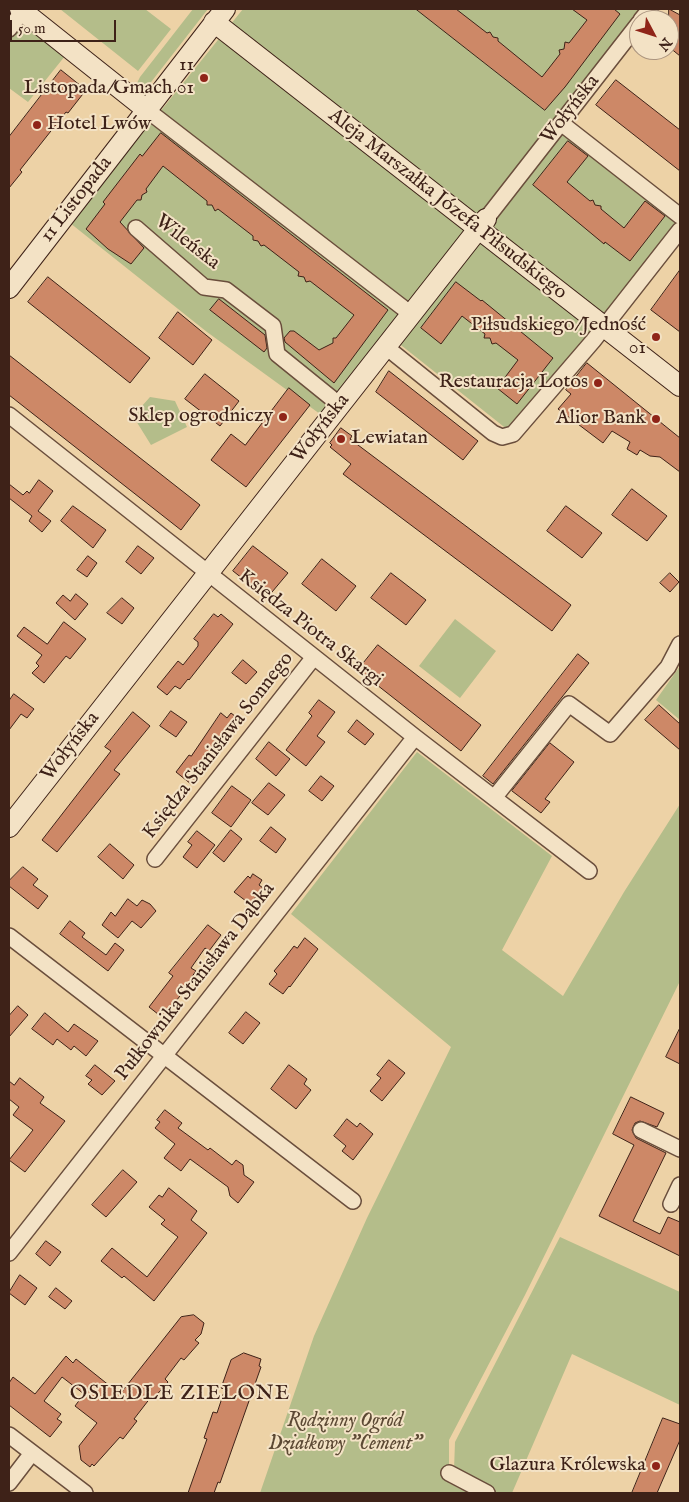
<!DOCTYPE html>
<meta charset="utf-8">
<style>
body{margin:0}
#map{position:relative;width:689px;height:1502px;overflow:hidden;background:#edd2a6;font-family:"IM FELL English",serif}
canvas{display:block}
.frame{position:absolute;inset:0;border:10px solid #3e2218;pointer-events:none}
.north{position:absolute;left:629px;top:10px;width:50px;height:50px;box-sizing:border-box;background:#f3e2c5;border:1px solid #ab9580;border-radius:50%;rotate:130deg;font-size:14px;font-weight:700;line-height:20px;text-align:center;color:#3e2218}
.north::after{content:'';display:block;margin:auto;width:18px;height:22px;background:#8f2418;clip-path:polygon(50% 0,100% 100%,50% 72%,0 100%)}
.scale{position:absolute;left:10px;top:20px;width:106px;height:22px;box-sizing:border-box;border:2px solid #3e2218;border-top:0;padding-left:6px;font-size:15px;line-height:18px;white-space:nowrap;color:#3e2218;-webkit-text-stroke:4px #f3e2c5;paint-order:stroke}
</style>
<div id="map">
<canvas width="689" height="1502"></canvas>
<div class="frame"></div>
<div class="north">N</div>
<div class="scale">50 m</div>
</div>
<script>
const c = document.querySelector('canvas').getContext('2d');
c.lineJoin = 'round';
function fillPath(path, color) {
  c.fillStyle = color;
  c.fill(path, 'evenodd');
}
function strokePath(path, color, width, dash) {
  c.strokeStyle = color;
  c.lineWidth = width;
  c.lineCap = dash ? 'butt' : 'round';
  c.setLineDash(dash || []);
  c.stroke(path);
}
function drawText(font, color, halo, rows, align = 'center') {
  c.font = font + ' "IM FELL English",serif';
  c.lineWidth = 4;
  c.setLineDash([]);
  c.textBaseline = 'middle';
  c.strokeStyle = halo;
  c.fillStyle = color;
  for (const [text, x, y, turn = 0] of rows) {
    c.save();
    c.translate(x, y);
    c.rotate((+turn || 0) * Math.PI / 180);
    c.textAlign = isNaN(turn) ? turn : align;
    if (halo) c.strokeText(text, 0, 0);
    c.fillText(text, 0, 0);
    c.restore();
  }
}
const green = new Path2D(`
 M60 9H145L171 29 138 71Z
 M193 9H208L148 86 143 89H134L140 77Z
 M243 9H650L561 123 680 216V230L513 434 392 338 329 414H320L207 332 70 223Z
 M29 26 65 56 28 102 9 88V39L18 27Z
 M150 397 175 401 187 427 151 445 133 416Z
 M455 619 496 651 460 698 419 666Z
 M680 666V720L656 700Z
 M417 752 552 856 502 950 563 996 624 892 680 804V981L525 1295 449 1440V1483L468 1493H260L314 1336 367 1218 451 1047 291 914Z
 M560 1237 680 1292V1405L572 1354 512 1493H497L454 1470 455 1442Z`);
const building = new Path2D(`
 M416 9H456L487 33 490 32 493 37 498 38V41L542 77 560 54 559 50 564 49 565 42 569 43 587 20 572 9H614L620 14 565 87 545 110Z
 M669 9 680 15V56L669 47Z
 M61 70 86 90 68 113 66 112 20 170 22 172 9 188V137Z
 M616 80 680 130V171L596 105Z
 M161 133 388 310 334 383 285 342 284 338 290 331H294L319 350 333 343V338H336L354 315 310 281 306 282 304 277 298 276 299 272 264 245 261 246 258 241 253 240V236L218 209 215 211 212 205H207V201L163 166 146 189 147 192 142 195 141 200H137L120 222 144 248 131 264 108 249 86 229 105 204 103 202 140 154 142 156Z
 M568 141 588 156 567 182 590 201 593 200 595 205 601 206V209L624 228 645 201 665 216 630 261 605 242 604 244 533 185Z
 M680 270V332L651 310Z
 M48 277 150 358 130 383 28 302Z
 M456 282 481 301 482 300 553 358 517 404 497 388 518 360 496 343 492 344 490 338H484L485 334 462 316 441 344 421 328Z
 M219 299 265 335 267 348 264 352 210 310Z
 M178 312 212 340 193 365 159 338Z
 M9 355 200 505 181 530 9 395Z
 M587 363 680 438V472L660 457 650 456 640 450 637 455 627 449 630 442 612 431 603 443 558 409 571 394 566 390Z
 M389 371 478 441 463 460 376 392Z
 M205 374 239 401 220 426 185 399Z
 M289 388 310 405 246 487 211 460 231 434 245 445Z
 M341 428 352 436 350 439 571 605 552 631 343 474 351 464 330 447 332 445 330 443Z
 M39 480 53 491 38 511 51 521 42 532 29 521 32 516 9 498V484L23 495 27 491 29 493Z
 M632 489 667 516 647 541 612 515Z
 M73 506 106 530 93 548 61 521Z
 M566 506 602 533 582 558 547 531Z
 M138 546 154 558 141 574 126 562Z
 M253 546 288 573 267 598 233 571Z
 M88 556 97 563 87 577 77 570Z
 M322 559 356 586 336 611 302 584Z
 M391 573 426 600 406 625 371 598Z
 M670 573 679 582 670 592 660 583Z
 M76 594 88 604 75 620 56 603 63 595 70 601Z
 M122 598 134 608 122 624 107 613Z
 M214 614 218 617 221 614 233 624 189 680 188 679 180 689 175 686 167 695 157 687 178 661 183 665 198 646V642L194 639Z
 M64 622 86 639 70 659 66 656 44 683 32 673 39 666 36 663 42 655 17 636 24 627 47 644Z
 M378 645 481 725 461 751 358 670Z
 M578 654 589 663 493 784 483 776Z
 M243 660 257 672 246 684 232 673Z
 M14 694 34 709 27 718 21 714 9 730V701Z
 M319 700 335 712 317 736 325 742 306 766 286 750 312 716 309 713Z
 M659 705 680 724V750L645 720Z
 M171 711 187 722 176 737 160 726Z
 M133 712 150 726 114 770 120 774 57 852 42 840 111 751 105 747Z
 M221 713 227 718 231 713 240 720 225 739 222 737 211 751 202 764 205 767 191 784 176 772 189 755 191 756Z
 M357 720 374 734 365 745 348 732Z
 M269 742 290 759 276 776 256 759Z
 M550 743 574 762 545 799 550 802 541 813 512 791Z
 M321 776 334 786 322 801 309 791Z
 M269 783 285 795 268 815 252 803Z
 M232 786 251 800 231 827 212 813Z
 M271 827 286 839 276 853 260 841Z
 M231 830 242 839 224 862 213 853Z
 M197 831 215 845 197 868 183 857 192 845 188 842Z
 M110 844 134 865 123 879 98 857Z
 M23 867 38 879 33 885 48 896 38 909 9 886V881Z
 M253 874 262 880 259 885 263 888 250 904 234 892 248 876 250 878Z
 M128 899 137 906 142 900 150 904 156 911 141 928 132 921 118 938 102 925 111 912 115 916Z
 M70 921 85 933 82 937 106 955 115 943 124 950 108 971 60 934Z
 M208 925 221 935 209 951 205 948 191 968 196 971 191 978 193 979 163 1018 149 1007 173 976 169 973Z
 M305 938 318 949 290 987 289 986 283 994 269 984 277 974 274 971 284 959 294 946 297 948Z
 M18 1006 28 1015 9 1037V1016Z
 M246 1012 260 1023 243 1044 229 1033Z
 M45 1013 68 1032 74 1024 98 1041 86 1056 74 1046 71 1050 57 1039 53 1045 32 1029Z
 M680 1028V1064L666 1057Z
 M389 1060 405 1073 382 1101 370 1091 381 1078 377 1075Z
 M95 1065 115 1081 102 1095 88 1084 92 1080 86 1076Z
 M289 1065 307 1079 304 1084 311 1090 296 1109 271 1089Z
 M20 1078 44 1097 40 1103 65 1121 25 1172 9 1160 33 1130 13 1115 19 1107 9 1099V1081L14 1085Z
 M631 1097 664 1113 657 1127 640 1121 635 1123 632 1130 636 1138 666 1153 633 1221 660 1234 668 1217 680 1222V1256L599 1216 634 1145 613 1134Z
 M165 1110 182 1123 178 1128 208 1150 210 1148 232 1165 236 1160 243 1165 244 1175 254 1182 238 1203 230 1196 228 1187 190 1159 181 1171 164 1158 175 1144 155 1128 160 1122 157 1120Z
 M347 1119 357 1127 360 1123 373 1134 353 1160 342 1151 346 1146 334 1136Z
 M123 1170 137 1182 106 1217 92 1205Z
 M169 1188 197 1211 191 1220 207 1233 154 1301 124 1276 122 1278 101 1261 112 1248 147 1277 178 1237 161 1224 165 1220 149 1207 159 1195 162 1197Z
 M46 1241 61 1252 50 1266 36 1254Z
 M20 1275 37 1288 25 1305 9 1293Z
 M56 1288 72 1301 65 1309 49 1297Z
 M194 1315 204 1323 201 1334 195 1340 199 1343 184 1360 181 1358 165 1379 168 1382 153 1399 151 1397 134 1419 137 1421 123 1439 120 1437 94 1466 92 1464 90 1467 81 1460 79 1446 97 1423 75 1406 84 1394 62 1377 44 1401 61 1414 57 1419 62 1422 50 1437 9 1405V1383L13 1377 35 1394 66 1356 73 1363 76 1359 120 1394 181 1317Z
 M244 1353 261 1359 259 1366 261 1367 220 1483 218 1482 214 1493H188L207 1439 204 1438 213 1412 217 1413 225 1389 221 1388 231 1360Z
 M663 1418 680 1424V1440L657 1493H632Z`);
const street = new Path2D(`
 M641 20 650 9
 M9 29 23 11
 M147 110 411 314
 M561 123 680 216
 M486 219 639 23
 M136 228 204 287 226 290 273 326 277 354 340 405
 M386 347 493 433 502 437 513 434 593 341 680 230
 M9 415 415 737 589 871
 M494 798 569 704 610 734 668 667 680 644
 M155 859 314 657
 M9 936 353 1201
 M641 1130 680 1149
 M671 1204 680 1185
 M9 1253 415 737
 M9 1435 85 1493
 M449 1473 487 1493
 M9 1483 32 1453`);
const secondary = new Path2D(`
 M20 9 147 110
 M214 22 680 386
 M9 288 225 9
 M9 827 486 219`);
const markers = [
 [204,78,5,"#8f2418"],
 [37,125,5,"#8f2418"],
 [656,337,5,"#8f2418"],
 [598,383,5,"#8f2418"],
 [283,417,5,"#8f2418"],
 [656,419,5,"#8f2418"],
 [341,439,5,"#8f2418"],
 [656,1466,5,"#8f2418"]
];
const poiNames = [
 ["11",194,66],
 ["Listopada/Gmach 01",194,89],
 ["Hotel Lwów",47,125,"left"],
 ["Piłsudskiego/Jedność",646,326],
 ["01",646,349],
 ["Restauracja Lotos",588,383],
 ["Sklep ogrodniczy",273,417],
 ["Alior Bank",646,419],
 ["Lewiatan",351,439,"left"],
 ["Glazura Królewska",646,1466]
];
const streetNames = [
 ["Wołyńska",571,110,-52],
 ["11 Listopada",77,200,-52],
 ["Aleja Marszałka Józefa Piłsudskiego",447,205,38],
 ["Wileńska",187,243,38],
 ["Wołyńska",321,429,-52],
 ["Księdza Piotra Skargi",310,629,38],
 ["Księdza Stanisława Sonnego",219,746,-52],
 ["Wołyńska",71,747,-52],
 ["Pułkownika Stanisława Dąbka",196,982,-52]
];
const parkNames = [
 ["Rodzinny Ogród",345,1422],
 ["Działkowy \"Cement\"",345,1445]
];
const neighbourhoodNames = [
 ["OSIEDLE ZIELONE",180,1395]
];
fillPath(green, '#b4bd8a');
fillPath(building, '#cd8867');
strokePath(building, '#3e2218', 1);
strokePath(street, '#6a4e3c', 18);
strokePath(secondary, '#3e2218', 22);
strokePath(street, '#f3e2c5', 15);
strokePath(secondary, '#f3e2c5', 20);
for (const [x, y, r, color] of markers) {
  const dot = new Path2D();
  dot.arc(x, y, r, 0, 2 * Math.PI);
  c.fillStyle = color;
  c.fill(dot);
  strokePath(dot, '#f3e2c5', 2);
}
drawText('20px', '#3e2218', '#f3e2c5', poiNames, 'right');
drawText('20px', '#3e2218', '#f3e2c5', streetNames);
drawText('italic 20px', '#5c4934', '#f3e2c5', parkNames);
c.letterSpacing = '1px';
drawText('21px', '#3e2218', '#f3e2c5', neighbourhoodNames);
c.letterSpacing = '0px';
</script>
